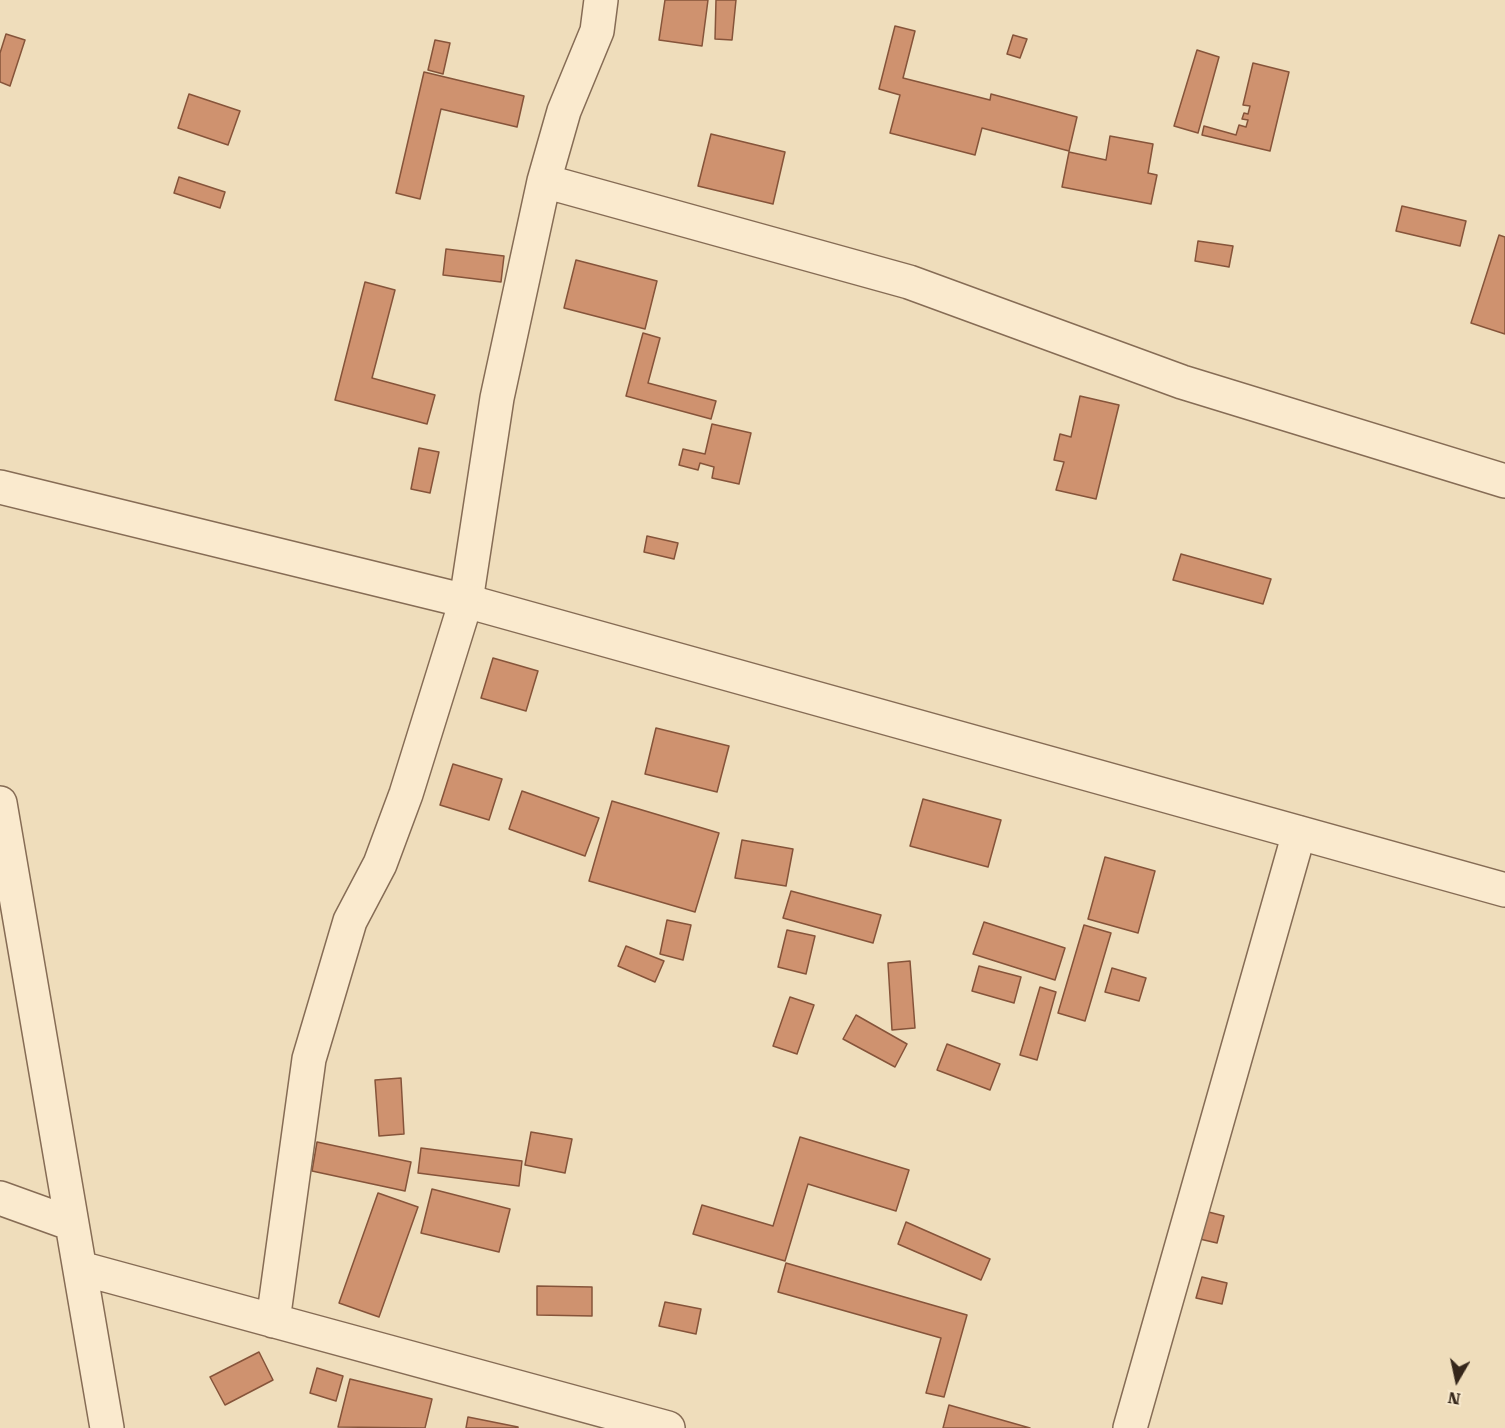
<!DOCTYPE html>
<style>
body{margin:0}
#map{position:relative;width:1505px;height:1428px;overflow:hidden;background:#efddbb;font-family:"Roboto Serif",serif}
canvas{display:block}
.north{position:absolute;left:1427px;top:1350px;width:60px;height:60px;-webkit-text-stroke:4px #f6e7cb;paint-order:stroke;rotate:189deg;font-size:16px;font-weight:700;line-height:24px;text-align:center;color:#35261a}
.north::after{content:'';display:block;margin:auto;width:21px;height:27px;background:#35261a;clip-path:polygon(50% 0,100% 100%,50% 72%,0 100%)}
</style>
<div id="map">
<canvas width="1505" height="1428"></canvas>
<div class="north">N</div>
</div>
<script>
const c = document.querySelector('canvas').getContext('2d');
c.lineJoin = 'round';
function fillPath(path, color) {
  c.fillStyle = color;
  c.fill(path, 'evenodd');
}
function strokePath(path, color, width, dash) {
  c.strokeStyle = color;
  c.lineWidth = width;
  c.lineCap = dash ? 'butt' : 'round';
  c.setLineDash(dash || []);
  c.stroke(path);
}
const building = new Path2D(`
 M665 0H708L702 46 659 40Z
 M716 0H736L732 40 715 39Z
 M895 26 915 31 903 78 990 100 991 94 1077 117 1069 151 982 128 975 155 890 133 900 95 879 89Z
 M6 34 25 40 10 86 0 82V53Z
 M1013 35 1027 39 1020 58 1007 54Z
 M435 40 450 43 443 74 428 70Z
 M1197 50 1219 57 1198 133 1174 126Z
 M1253 63 1289 72 1270 151 1202 135 1204 126 1236 135 1239 125 1246 127 1248 120 1242 119 1244 113 1248 114 1250 106 1243 105Z
 M424 72 524 96 517 127 441 109 420 199 396 193Z
 M189 94 240 111 228 145 178 128Z
 M711 134 785 152 773 204 698 186Z
 M1110 136 1153 144 1148 173 1157 175 1151 204 1062 187 1069 152 1106 160Z
 M179 177 225 192 220 208 174 193Z
 M1402 206 1466 221 1460 246 1396 231Z
 M1499 235 1505 237V334L1471 323Z
 M1198 241 1233 246 1229 267 1195 261Z
 M446 249 504 256 501 282 443 275Z
 M576 260 657 281 645 329 564 308Z
 M365 282 395 290 372 378 435 395 427 424 335 400Z
 M643 333 660 338 648 383 716 401 711 419 626 396Z
 M1080 396 1119 405 1096 499 1056 490 1064 462 1054 460 1060 434 1071 437Z
 M712 424 751 433 739 484 712 478 714 467 700 463 698 470 679 465 683 449 705 454Z
 M419 448 439 452 430 493 411 489Z
 M647 536 678 543 674 559 644 552Z
 M1181 554 1271 579 1263 604 1173 580Z
 M493 658 538 671 526 711 481 698Z
 M656 728 729 746 717 792 645 774Z
 M453 764 502 779 489 820 440 805Z
 M522 791 599 818 585 856 509 829Z
 M923 799 1001 820 988 867 910 846Z
 M612 801 719 833 695 912 589 881Z
 M742 840 793 849 786 886 735 878Z
 M1105 857 1155 871 1138 933 1088 919Z
 M791 891 881 915 873 943 783 918Z
 M667 920 691 925 683 960 660 954Z
 M984 922 1065 948 1055 980 973 954Z
 M1084 925 1111 933 1085 1021 1058 1013Z
 M787 930 815 936 806 974 778 967Z
 M626 946 664 961 655 982 618 966Z
 M910 961 915 1028 892 1030 888 963Z
 M979 966 1021 977 1014 1003 972 991Z
 M1112 968 1146 978 1139 1001 1105 992Z
 M1040 987 1056 992 1037 1060 1020 1055Z
 M790 997 814 1005 797 1054 773 1046Z
 M856 1015 907 1044 895 1067 843 1039Z
 M947 1044 1000 1064 990 1090 937 1070Z
 M401 1078 404 1134 379 1136 375 1080Z
 M531 1132 572 1139 565 1173 525 1165Z
 M800 1137 909 1170 896 1211 808 1184 785 1261 693 1234 702 1205 773 1226Z
 M317 1142 411 1162 405 1191 312 1171Z
 M421 1148 522 1161 519 1186 418 1173Z
 M432 1189 510 1209 499 1252 421 1233Z
 M378 1193 418 1207 379 1317 339 1303Z
 M1197 1209 1224 1216 1217 1243 1191 1237Z
 M906 1222 990 1259 981 1280 898 1244Z
 M786 1263 967 1315 944 1397 926 1393 941 1338 778 1292Z
 M1202 1277 1227 1283 1222 1304 1196 1298Z
 M537 1286 592 1287V1316L537 1315Z
 M665 1302 701 1309 696 1334 659 1326Z
 M259 1352 273 1380 225 1405 210 1377Z
 M317 1368 343 1376 336 1401 310 1393Z
 M350 1379 432 1399 425 1428 338 1427Z
 M949 1405 1030 1428H943Z
 M468 1417 518 1427V1428H466Z`);
const minor = new Path2D(`
 M544 181 909 282 1182 382 1505 481
 M0 803 107 1428
 M0 1198 72 1224
 M80 1268 668 1428
 M273 1321 309 1059 350 921 380 864 406 794 466 601 497 398 544 181 564 111 597 31 601 0
 M1130 1428 1299 833`);
const tertiary = new Path2D(`
 M0 487 466 601 1505 890`);
fillPath(building, '#cf926f');
strokePath(building, '#86543a', 1.5);
strokePath(minor, '#866c55', 36);
strokePath(tertiary, '#866c55', 36);
strokePath(minor, '#faeace', 33);
strokePath(tertiary, '#faeace', 33);
</script>
